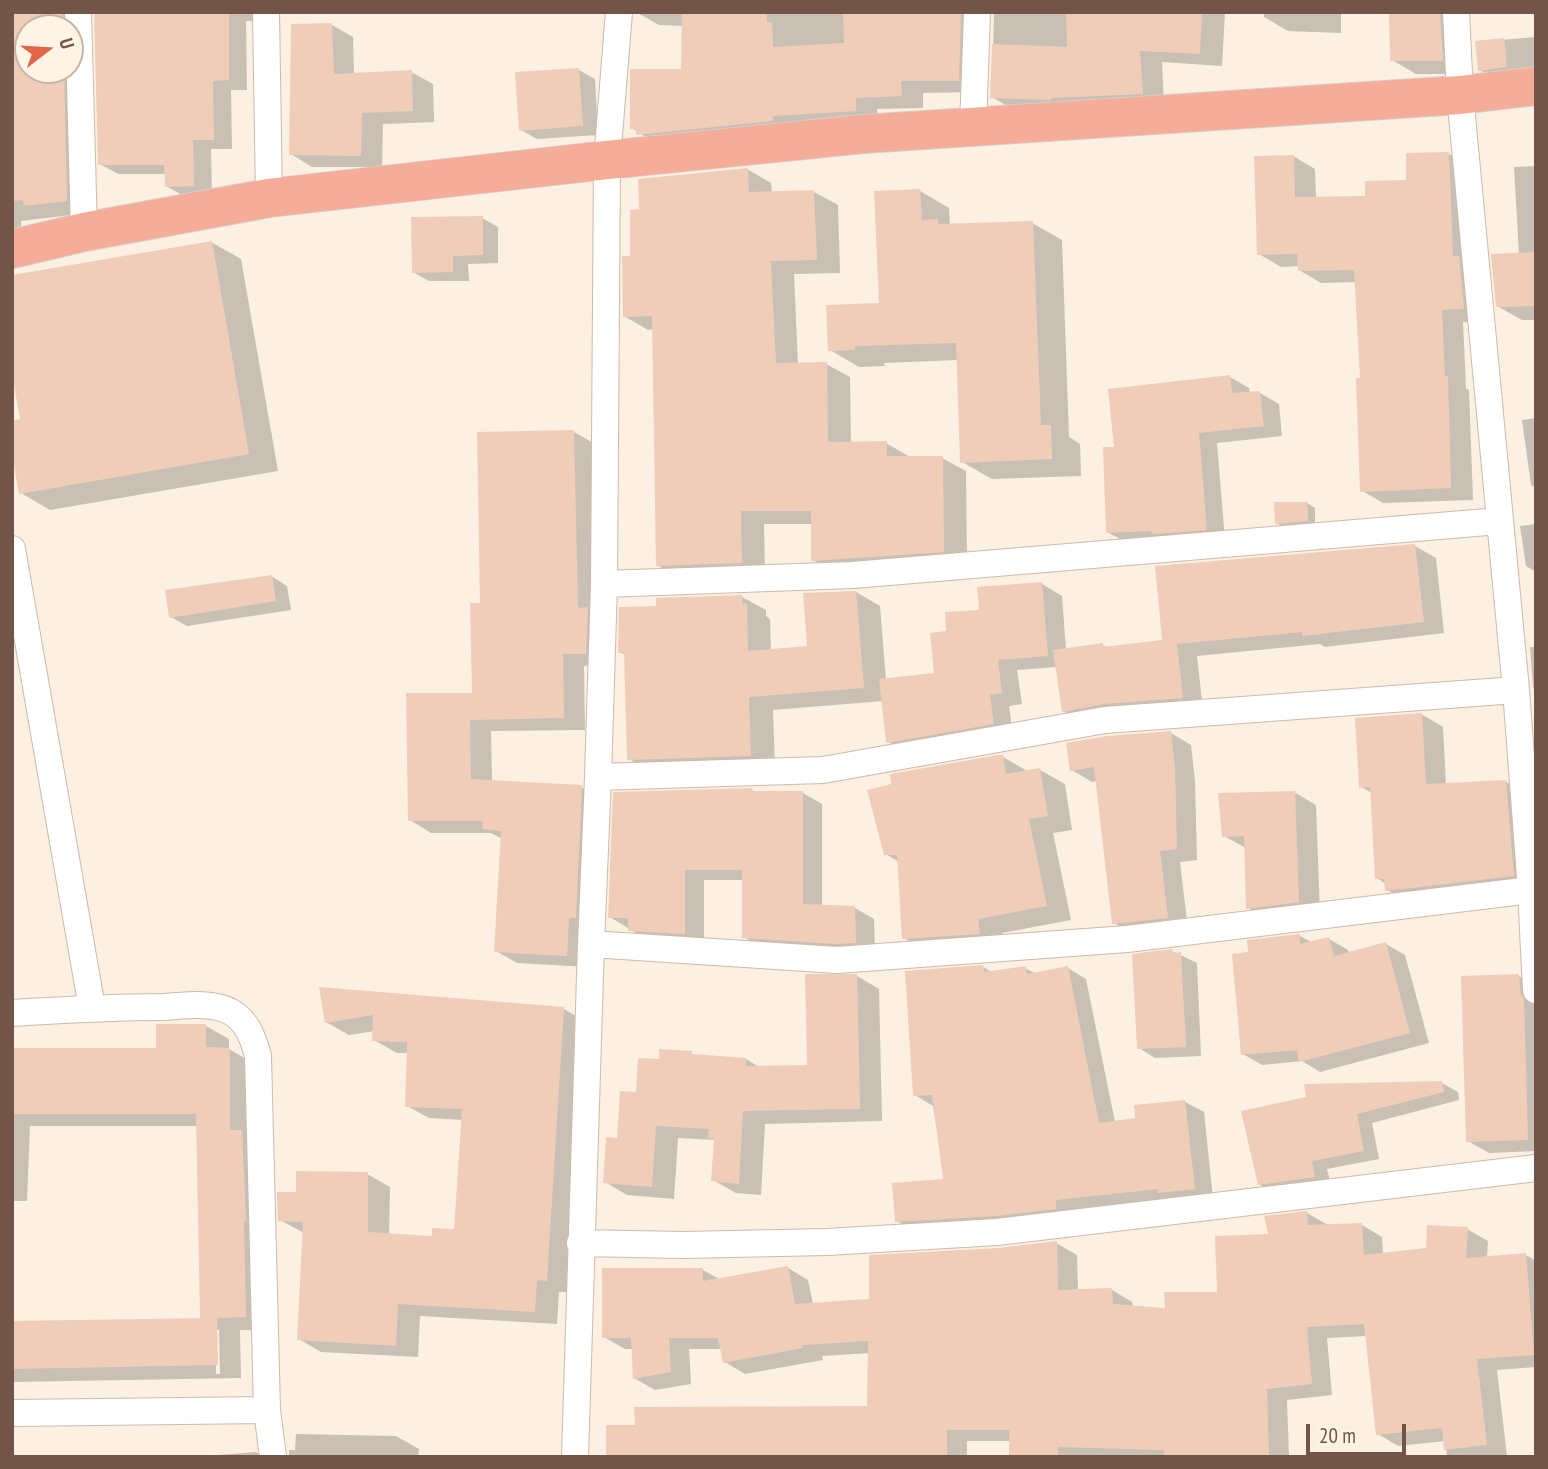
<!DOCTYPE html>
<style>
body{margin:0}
#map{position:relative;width:1548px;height:1469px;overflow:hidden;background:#fbf0e1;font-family:"PT Sans Narrow",sans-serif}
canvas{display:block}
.frame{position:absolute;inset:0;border:14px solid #725548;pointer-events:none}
.north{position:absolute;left:14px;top:14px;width:70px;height:70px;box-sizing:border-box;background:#fff4e6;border:2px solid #c7b4a7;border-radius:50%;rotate:73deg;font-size:19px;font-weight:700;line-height:28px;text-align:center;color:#725548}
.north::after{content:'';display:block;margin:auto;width:24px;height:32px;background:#e46447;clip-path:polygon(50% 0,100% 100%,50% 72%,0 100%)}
.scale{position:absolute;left:1306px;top:1424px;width:100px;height:32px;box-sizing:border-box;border:4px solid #725548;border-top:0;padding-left:9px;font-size:21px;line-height:24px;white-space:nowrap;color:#725548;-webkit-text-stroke:5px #fff4e6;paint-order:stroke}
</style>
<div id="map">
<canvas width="1548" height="1469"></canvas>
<div class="frame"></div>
<div class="north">U</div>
<div class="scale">20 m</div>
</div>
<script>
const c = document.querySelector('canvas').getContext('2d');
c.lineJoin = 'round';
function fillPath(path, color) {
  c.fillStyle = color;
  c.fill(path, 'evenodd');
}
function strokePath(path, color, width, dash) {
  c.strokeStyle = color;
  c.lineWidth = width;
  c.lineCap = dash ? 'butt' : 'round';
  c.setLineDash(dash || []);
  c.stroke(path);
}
const shadow = new Path2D(`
 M12 12H78L88 213 21 221 22 242 12 244ZM28 28H70V70H28Z
 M96 12H255V21H246L247 90H231L232 149H211L212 196H184L166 186V174H118L100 164Z
 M636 12H990L981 92 923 93V108L877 109 878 123 660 147 632 128 683 70V26L659 25Z
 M994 12H1225L1222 66 1162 62 1164 106 1014 110 992 97Z
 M1264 12H1341V33L1288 31 1264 17Z
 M1391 12H1467L1466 74H1416L1392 60Z
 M332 25 353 37 354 74 411 72 433 84 434 122 383 124 382 167H312L291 154Z
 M1536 37V73L1492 77 1479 70 1476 42Z
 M579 70 595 79 598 135 537 139 521 130Z
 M1449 154 1471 166 1486 321 1463 322 1466 389 1469 390 1473 500 1383 503 1361 490 1362 380 1356 282 1321 283 1299 270V266L1281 267 1259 254 1293 156 1315 169 1316 198 1367 197 1408 181Z
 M1536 166V320H1522L1497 306 1519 255 1514 167Z
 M747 169 771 183 772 193 814 192 838 205 840 273 794 274 798 364H826L850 377 851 443H886L910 457 942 458 966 471 967 564 837 573 813 560V524H764L765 576 681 579 657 565 654 329 648 330 624 316 640 211Z
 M920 191 949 208 950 226 1032 223 1062 240 1069 437 1080 444 1081 476 992 479 962 462 958 360 884 363 885 366 859 367 830 350 881 304Z
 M482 218 498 227V263L468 264 469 281H429L413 272Z
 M211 242 241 259 278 471 50 510 21 493 22 421Z
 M1230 377 1249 388 1250 394 1260 393 1279 404 1282 436 1217 443 1225 540 1126 542 1107 532Z
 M1536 418V488L1531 485 1522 420Z
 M574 432 595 444 607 665 584 666 585 730 491 731 492 782 581 787 603 799 587 967 517 963 496 951 502 839 491 833H431L410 820 474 694 481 605Z
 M1307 503 1315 508V525L1284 527 1276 523Z
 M1536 524V572L1526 566 1520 526Z
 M1415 546 1436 558 1444 633 1325 647 1320 644 1197 656 1203 710 1084 723 1063 711 1057 667 1017 670 1022 704 1009 706 1013 735 908 753 888 742 883 701 773 710 775 769 653 773 629 759 626 655 619 652 658 607 742 597 766 610V616L770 619 771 651 809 648 856 592 880 606 886 680 935 674 948 633 981 611 1042 584 1062 596 1066 650 1102 645 1108 648 1163 642Z
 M271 576 287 586 291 610 187 626 171 617Z
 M1530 647H1536V690L1533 688Z
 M1421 714 1443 727 1446 785 1506 782 1527 794 1535 888 1408 902 1387 890 1386 884 1377 878 1372 793 1361 787Z
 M1171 733 1191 745 1195 781 1197 860 1180 862 1188 929 1134 935 1114 923 1097 781 1092 782 1072 770Z
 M1003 757 1029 772 1040 770 1065 784 1072 830 1053 833 1071 920 1002 933 1004 947 929 953 904 938 899 862 886 854Z
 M752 790 757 793H803L822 804V906L855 908 874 919 875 953 763 948 744 937V880H704V944L649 941 610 917Z
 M1294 792 1316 805 1320 914 1270 920 1248 908 1246 848 1224 836Z
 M1300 936 1313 943 1329 939 1348 950 1349 954 1386 944 1405 955 1429 1043 1320 1072 1302 1061 1262 1065 1243 1054 1249 954Z
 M1172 951 1197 963 1201 1056 1155 1058 1139 1048Z
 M983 967 992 972 1025 968 1036 974 1068 968 1086 979 1115 1122 1137 1119 1185 1102 1204 1112 1213 1199 916 1232 897 1221 945 1180 933 1106 915 1095Z
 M857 976 879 989 882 1121 765 1124 761 1195 736 1193 713 1180 716 1140 678 1138 674 1199 627 1195 605 1182 619 1140 638 1094 661 1060 691 1053 697 1056 746 1059 759 1067 808 1066Z
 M1519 976 1536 986V1151L1489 1153 1468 1141Z
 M321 989 564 1009 586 1022 569 1292H559L557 1324 420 1316 418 1357 321 1352 299 1339 304 1233 280 1220 298 1194 367 1174 390 1187 389 1235 434 1238 456 1231 463 1120 429 1118 407 1106 409 1053H397L374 1040 375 1031 349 1035 326 1022Z
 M206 1026 229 1039V1049L253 1063 269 1330H240L241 1378 12 1382V1323L207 1319 202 1317 198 1126H30L27 1201H12V1050H158ZM215 1330H219L220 1374H216Z
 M1442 1083 1458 1092 1459 1100 1372 1123 1379 1159 1327 1169 1331 1185 1275 1193 1259 1184 1308 1098Z
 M1307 1213 1328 1225H1362L1382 1237 1383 1255 1428 1250 1467 1229 1488 1241 1487 1258 1526 1255 1536 1261V1367L1497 1370 1507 1456 1447 1457 1445 1441 1398 1446 1378 1434 1367 1336 1327 1338 1332 1395 1287 1400 1289 1457H1011V1441H967V1457H608L637 1427 869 1407 870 1353 822 1356 823 1360 745 1374 725 1362 722 1349H689L691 1384 655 1390 634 1378 633 1349H625L604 1337 703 1270 721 1280 788 1268 808 1280 813 1304 870 1301 998 1249 1056 1243 1077 1255 1078 1291 1112 1290 1132 1302 1133 1307 1166 1310 1219 1294 1270 1235Z
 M296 1434 396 1436 419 1449 418 1457H289V1450H295Z
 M256 1452 263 1457H205V1456Z`);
const building = new Path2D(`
 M12 12H62L63 28H28V70H64L67 201 24 206 23 200 12 201Z
 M94 12H229V80L213 81 214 140H193L194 186 165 187 164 165H98Z
 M682 12H767V22H772L773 47 844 43 843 12H961L959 81H901L902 96 856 98V111L773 116V121L636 135V129H630V69H681Z
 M1066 12H1202L1200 54 1140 51 1143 94 1052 98 1050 100 990 98 992 44 1067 47Z
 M1389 12H1440L1443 61H1390Z
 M332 23 334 74 412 70 413 111 362 113 361 156 289 155 291 24Z
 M1504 38 1507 67 1478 71 1475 41Z
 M579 68 583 126 519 131 515 72Z
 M1449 152 1453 256H1459L1464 309 1442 310 1445 376H1448L1451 488 1360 492 1356 378H1360L1354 270 1298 271 1297 254 1257 255 1254 156 1294 155 1295 197 1365 196V181L1406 180V153Z
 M748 168 749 192 814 190 817 260 771 261 776 363 827 362 828 442 887 441V456H943L944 552 811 561V511H741L742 563 656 566 652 316 623 317 622 256H630V210L639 209 638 179Z
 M920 189 922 220 938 219V224L1033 221 1041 425H1051L1052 459 960 463 956 343 855 346V350L828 351 826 305 879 303 874 191Z
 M483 216V255L453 256V272L412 273 411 217Z
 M212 241 249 454 19 494 12 454V421L20 419 12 374V275Z
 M1536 252V306L1496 307 1491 254Z
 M1230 375 1232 393 1260 391 1264 426 1199 433 1207 530 1152 534 1151 531 1106 533 1103 447H1114L1108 389Z
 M574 430 578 608 588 607 586 654H563L564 718 470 720 471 779 582 785 576 918H569L567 956 494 952 501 831 482 829 483 821H408L406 693H472L470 603H480L477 432Z
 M1274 502H1308V521L1275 524Z
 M1415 544 1424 622 1302 636V632L1177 644 1183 698 1104 704 1062 712 1053 650 1103 643V647L1162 640 1155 566Z
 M272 575 276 601 169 618 165 590Z
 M1042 582 1048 656 998 660 1002 693 990 695 994 724 886 743 879 679 934 673 930 633 946 631 945 612 979 610 977 587Z
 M856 591 864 688 749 697 751 756 627 760 624 652 618 653 619 607 656 606V598L742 595V604L747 603 748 651 807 646 803 593Z
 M1422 713 1426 784 1506 780 1514 876 1385 891 1384 879H1375L1370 787 1359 788 1355 718Z
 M1171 731 1175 768 1177 849 1160 851 1168 918 1112 924 1094 767 1070 771 1066 743 1107 736Z
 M998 755H1003L1006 774 1040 768 1048 816 1029 819 1047 906 978 919 980 934 902 939 897 855H884L867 790 891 784 890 774Z
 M752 788 753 791H803V904L855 906 856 943 837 944 742 938V870H685V934L628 931V918H608L613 792Z
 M1295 791 1299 902 1246 909 1244 836 1222 837 1218 793Z
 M1300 934V944L1329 937 1334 956 1386 942 1410 1033 1299 1062 1297 1050 1241 1055 1232 954 1248 952 1247 940Z
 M1172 949 1173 953 1181 952 1186 1047 1137 1049 1132 954Z
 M983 965 984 972 1026 966 1027 974 1068 966 1099 1123 1135 1118 1134 1105 1185 1100 1195 1189 1158 1193V1189L1056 1200V1209L996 1216 895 1222 892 1183 943 1179 932 1095 913 1096 905 971Z
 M805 974H857L860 1109 743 1111 739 1184 711 1181 714 1139 708 1138 709 1129 656 1126 652 1187 603 1183 606 1137 617 1138 620 1091 636 1092 638 1058 659 1059V1049L692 1051V1054L746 1058V1066L807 1065Z
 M1519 974 1520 991 1524 1000 1528 1140 1466 1142 1461 976Z
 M319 987 564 1007 547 1281 537 1280 535 1312 398 1304 396 1346 297 1340 303 1222 278 1221 277 1192H296V1171L368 1172V1232L432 1236V1228L454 1229 462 1109 405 1107 407 1042 372 1041 373 1015 325 1023Z
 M156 1024H206V1047L230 1048V1130H242L246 1221H244L246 1317 217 1318 218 1365 12 1369V1321L207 1318H200L196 1114H12V1048H156Z
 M1442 1081 1444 1092 1357 1114 1364 1151 1312 1161 1315 1177 1258 1185 1241 1111 1306 1097 1304 1084Z
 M1307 1211 1308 1225 1362 1223 1364 1255 1426 1248 1427 1225 1468 1227 1466 1258 1526 1253 1534 1355 1477 1359 1487 1445 1444 1450 1442 1428 1376 1435 1364 1324 1307 1327 1312 1384 1267 1389 1269 1457H1164V1450L1058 1447V1457H1009V1430H947V1457H606V1425H635L634 1407 867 1406 868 1341 802 1345 803 1348 723 1363 718 1338H669L671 1372 633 1379 631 1338H602V1268H703V1281L788 1266 795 1304 869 1299V1255L998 1248 1057 1241 1058 1290 1112 1288 1113 1304 1165 1308 1164 1292H1217L1215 1236 1268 1234 1264 1216Z`);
const street = new Path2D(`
 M78 12 84 232
 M266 12 269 198
 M619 12 607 160 604 584 598 777 823 770 1105 720 1516 690
 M1456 12 1460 95 1516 690 1531 890
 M973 128 977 12
 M12 549 92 1008
 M604 584 853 575 1499 521
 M591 944 598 777
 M12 1013C62 1010 112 1007 162 1007 183 1006 212 1001 231 1012 248 1022 253 1038 258 1056L267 1410
 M580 1243 683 1245 827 1242 997 1232 1536 1168
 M12 1413 267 1410 273 1457
 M575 1457 591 944 837 960 1127 939 1531 890 1536 990`);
const highway = new Path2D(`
 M12 249 84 232 269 198 607 160 863 134 1460 95 1536 86`);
fillPath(shadow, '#0003');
fillPath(building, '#f0cdb9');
strokePath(street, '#ceb9ab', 28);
strokePath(highway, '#d8cfcc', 40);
strokePath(street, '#fff', 26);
strokePath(highway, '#f5ac98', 38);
</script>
